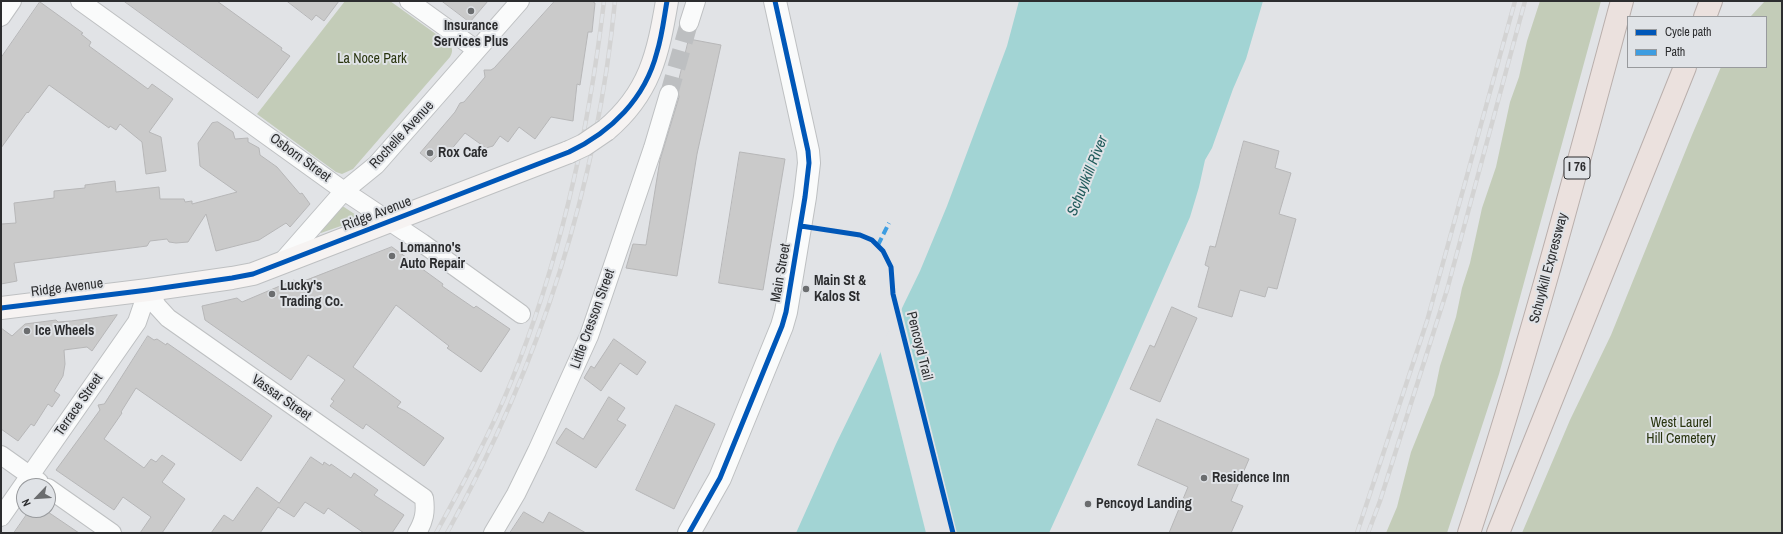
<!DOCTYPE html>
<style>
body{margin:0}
#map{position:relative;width:1783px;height:534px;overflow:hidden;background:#e1e3e6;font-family:"Archivo Narrow",sans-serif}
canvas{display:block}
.frame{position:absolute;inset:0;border:2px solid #2c2d2f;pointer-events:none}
.legend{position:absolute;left:1627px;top:16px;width:140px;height:52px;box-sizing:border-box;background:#e0e3e7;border:1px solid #989a9d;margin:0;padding:5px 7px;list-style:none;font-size:12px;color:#2c2d2f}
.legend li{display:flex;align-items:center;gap:8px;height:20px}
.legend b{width:20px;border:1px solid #989a9d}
.north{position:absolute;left:16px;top:478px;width:40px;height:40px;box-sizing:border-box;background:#e0e3e7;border:1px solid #989a9d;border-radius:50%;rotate:245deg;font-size:11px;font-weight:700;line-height:16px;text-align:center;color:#2c2d2f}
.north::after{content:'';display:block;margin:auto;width:14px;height:18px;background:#6b6d6f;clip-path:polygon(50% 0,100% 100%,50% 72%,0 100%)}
</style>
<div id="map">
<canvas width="1783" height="534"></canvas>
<div class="frame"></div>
<ul class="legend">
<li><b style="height:5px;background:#0057b8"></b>Cycle path</li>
<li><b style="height:5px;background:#3d9de1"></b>Path</li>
</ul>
<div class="north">N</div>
</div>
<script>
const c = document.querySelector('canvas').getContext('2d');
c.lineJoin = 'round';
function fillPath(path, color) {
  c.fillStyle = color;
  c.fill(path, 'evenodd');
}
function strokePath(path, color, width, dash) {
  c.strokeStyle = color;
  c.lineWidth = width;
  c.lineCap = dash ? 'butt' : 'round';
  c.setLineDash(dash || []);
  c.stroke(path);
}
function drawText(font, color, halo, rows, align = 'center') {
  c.font = font + ' "Archivo Narrow",sans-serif';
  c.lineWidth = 4;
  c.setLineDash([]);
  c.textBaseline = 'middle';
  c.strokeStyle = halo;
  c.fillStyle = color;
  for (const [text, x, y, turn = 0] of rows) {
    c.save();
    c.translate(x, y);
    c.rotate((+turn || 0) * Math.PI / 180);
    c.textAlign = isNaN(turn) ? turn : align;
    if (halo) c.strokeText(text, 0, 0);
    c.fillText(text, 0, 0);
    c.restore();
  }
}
const green = new Path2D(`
 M345 1H390L447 42C452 46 454 50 450 57L353 169 342 174 336 172 257 114Z
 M1540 1H1601L1499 374 1447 533H1386L1397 507 1411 452 1434 395 1440 366 1456 317 1462 288 1470 263 1482 208 1496 167 1510 102 1519 77 1527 41Z
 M1765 1H1782V533H1522L1570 420 1611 335 1692 135 1721 67H1766V17H1750Z
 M342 207H344L359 217 358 220 321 233V231Z`);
const water = new Path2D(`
 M1019 1H1263L1246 59 1233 89 1212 148 1205 160 1199 187 1190 217 1106 408 1049 533H796L836 444 920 271 947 206 1007 46ZM932 452 938 455 921 491 916 488Z`);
const pier = new Path2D(`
 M901 307 957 533H926L880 350Z`);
const building = new Path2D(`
 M124 1H217L282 48 281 50 290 56 258 98Z
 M287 1H339L324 21 316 15 312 20Z
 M442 1H488L470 22Z
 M555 1H594V3H595L592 32H588L580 85 577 84 573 121 551 117 535 139 519 127 508 142 500 136 493 146 486 148 465 133 444 158 439 154 431 162 420 153 455 112 460 103 464 102 485 77 484 70H491L494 68Z
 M40 2 83 33 81 34 91 42 89 46 148 89 152 84 173 99 149 132 161 137 166 171 146 174 142 142 120 124 116 130 110 126 109 128 49 85 28 113 27 112 1 148V58Z
 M689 39 721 45 697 154 677 276 626 268 633 244 646 245 660 160 679 97 677 88Z
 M218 122 233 132 235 139 248 138V142L259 148 260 155 277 167 300 194 302 193 310 204 290 227 286 223 259 240 216 251 206 214 188 242 176 243 169 242 167 239 150 241 147 246 14 263 17 281 1 284V224L16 223 14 203 54 198V191L85 188V185L115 181 116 192 159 187 160 199H184L185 202 192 201V204L237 192 200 166 198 143 212 123Z
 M1244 141 1279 151 1275 168 1291 173 1279 214 1296 219 1277 289 1268 287 1265 297 1240 290 1232 317 1198 307 1209 267 1205 265 1210 246 1215 247Z
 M740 152 785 159 763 290 719 283Z
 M392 247 443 284 442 286 474 308 476 306 510 329 481 372 447 348 449 346 396 305 353 367 401 402 397 407 405 411 444 438 424 466 366 424 363 429 330 406 334 401 331 399 345 380 308 355 291 380 205 320 202 306 237 298 242 302 294 280 298 283Z
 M1172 307 1197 318 1160 402 1130 389 1150 345 1154 347Z
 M117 315 92 351 87 347 64 350 65 364 63 376 54 391 60 395 52 407 48 404 34 426 31 424 18 441 1 429V328L12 336 25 324 56 320 58 322 71 321Z
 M148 336 154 340 157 339 166 345 167 343 272 416 241 461 136 388 121 412 122 413 104 439 144 468 151 459 156 462 162 455 175 464 162 482 185 499 162 533H140L151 517 123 497 114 510 56 470 100 410 98 405 104 404Z
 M614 339 646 362 637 375 620 363 601 391 584 378 591 366 594 368Z
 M609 397 625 408 617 420 626 425 596 468 556 443 566 428 583 439Z
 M676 405 715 424 674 509 636 490Z
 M1157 419 1249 459 1231 501 1243 506 1231 533H1169L1188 487 1138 465Z
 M311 457 323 465 324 462 330 466 331 464 351 478 354 473 378 490 374 495 404 515 392 533H364L328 508 324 514 305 502 294 517 278 507 260 533H211L224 515 233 521 257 487 279 503Z
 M30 510H45L79 533H14Z
 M524 512 543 523 549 512 586 533H510Z`);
const minorTunnel = new Path2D(`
 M669 94 689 23`);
const minor = new Path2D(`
 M80 1 344 191 422 243 521 314
 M409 1 477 50
 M1 17 12 1
 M689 23 696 1
 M280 264 344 191 376 165 520 1
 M148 290 157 306 168 318 424 498C426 512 424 521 417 533
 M1 455 39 482
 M48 488 112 533
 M1 517 137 322 148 290
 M493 533 516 494 537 451 589 336 653 148 669 94`);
const tertiary = new Path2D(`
 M689 533 720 478 782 326 786 312 805 197 809 163 808 151 775 1`);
const secondary = new Path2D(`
 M606 130C650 93 658 54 667 1
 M1 308 148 290 232 278 253 274 569 152`);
const motorway = new Path2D(`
 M1705 17 1711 1
 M1469 533C1527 357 1574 179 1622 1
 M1498 533 1685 67`);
const rail = new Path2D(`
 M436 533C463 484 490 434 511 382 560 261 589 130 604 1
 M447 533C538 368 597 188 615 1
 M1357 533 1427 321 1515 1
 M1368 533 1380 501 1447 290 1525 1`);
const secondaryBridge = new Path2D(`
 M569 152 584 145 606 130`);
const quiet = new Path2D(`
 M878 245 889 223`);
const cycleway = new Path2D(`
 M801 226 860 235 872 240 883 251 891 267 893 294 953 533
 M1 308 148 290 232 278 253 274 569 152C611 132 645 99 657 52 662 36 664 18 667 1
 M689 533 720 478 782 326 786 312 805 197 809 163 808 151 775 1`);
const markers = [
 [471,11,4,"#6b6d6f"],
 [430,153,4,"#6b6d6f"],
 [392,256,4,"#6b6d6f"],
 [806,289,4,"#6b6d6f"],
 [272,294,4,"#6b6d6f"],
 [27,331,4,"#6b6d6f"],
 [1204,478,4,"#6b6d6f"],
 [1088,504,4,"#6b6d6f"]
];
const shields = [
 [1577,168,26]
];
const shieldNames = [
 ["I 76",1577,168]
];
const poiNames = [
 ["Insurance",471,26,"center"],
 ["Services Plus",471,42,"center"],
 ["Rox Cafe",438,153],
 ["Lomanno's",400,248],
 ["Auto Repair",400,264],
 ["Main St &",814,281],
 ["Kalos St",814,297],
 ["Lucky's",280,286],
 ["Trading Co.",280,302],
 ["Ice Wheels",35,331],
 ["Residence Inn",1212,478],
 ["Pencoyd Landing",1096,504]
];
const parkNames = [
 ["La Noce Park",372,59],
 ["West Laurel",1681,423],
 ["Hill Cemetery",1681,439]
];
const streetNames = [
 ["Rochelle Avenue",402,135,-47],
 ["Osborn Street",300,158,36],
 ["Ridge Avenue",377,214,-21],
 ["Schuylkill Expressway",1549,268,-75],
 ["Main Street",781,273,-80],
 ["Ridge Avenue",67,288,-7],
 ["Little Cresson Street",593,319,-70],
 ["Pencoyd Trail",919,346,76],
 ["Vassar Street",281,398,35],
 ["Terrace Street",79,405,-55]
];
const waterNames = [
 ["Schuylkill River",1088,176,-68]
];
fillPath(green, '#c3ccb8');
fillPath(water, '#a2d4d4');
fillPath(pier, '#e1e3e6');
fillPath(building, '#cacaca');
strokePath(building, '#b6b6b7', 1);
strokePath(minorTunnel, '#bdbfc1', 18, [18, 9]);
strokePath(minor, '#bec0c2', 20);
strokePath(tertiary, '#bec0c2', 24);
strokePath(secondary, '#bec0c2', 24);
strokePath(motorway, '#b9afac', 24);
strokePath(minor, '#fafbfb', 18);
strokePath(tertiary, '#fafbfb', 22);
strokePath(secondary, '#f6f3f2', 22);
strokePath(motorway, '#ebe1de', 22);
strokePath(rail, '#d3d3d3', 4.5);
strokePath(rail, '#e0e3e7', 3, [9]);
strokePath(secondaryBridge, '#bec0c2', 24, []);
strokePath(secondaryBridge, '#f6f3f2', 22);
strokePath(quiet, '#3d9de1', 4, [8, 4]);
strokePath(cycleway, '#0057b8', 5);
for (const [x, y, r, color] of markers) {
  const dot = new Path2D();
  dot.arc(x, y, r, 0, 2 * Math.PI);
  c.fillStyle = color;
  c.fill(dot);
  strokePath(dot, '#e0e3e7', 1.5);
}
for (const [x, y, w] of shields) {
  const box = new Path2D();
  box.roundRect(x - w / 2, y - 11, w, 22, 3);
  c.fillStyle = '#e0e3e7';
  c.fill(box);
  strokePath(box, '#2c2d2f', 1);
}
drawText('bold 13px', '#2c2d2f', null, shieldNames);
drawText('bold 14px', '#2c2d2f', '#e0e3e7', poiNames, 'left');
drawText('14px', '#29350f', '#e0e3e7', parkNames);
drawText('14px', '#2c2d2f', '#e0e3e7', streetNames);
drawText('italic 15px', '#205b5b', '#e0e3e7', waterNames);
</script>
